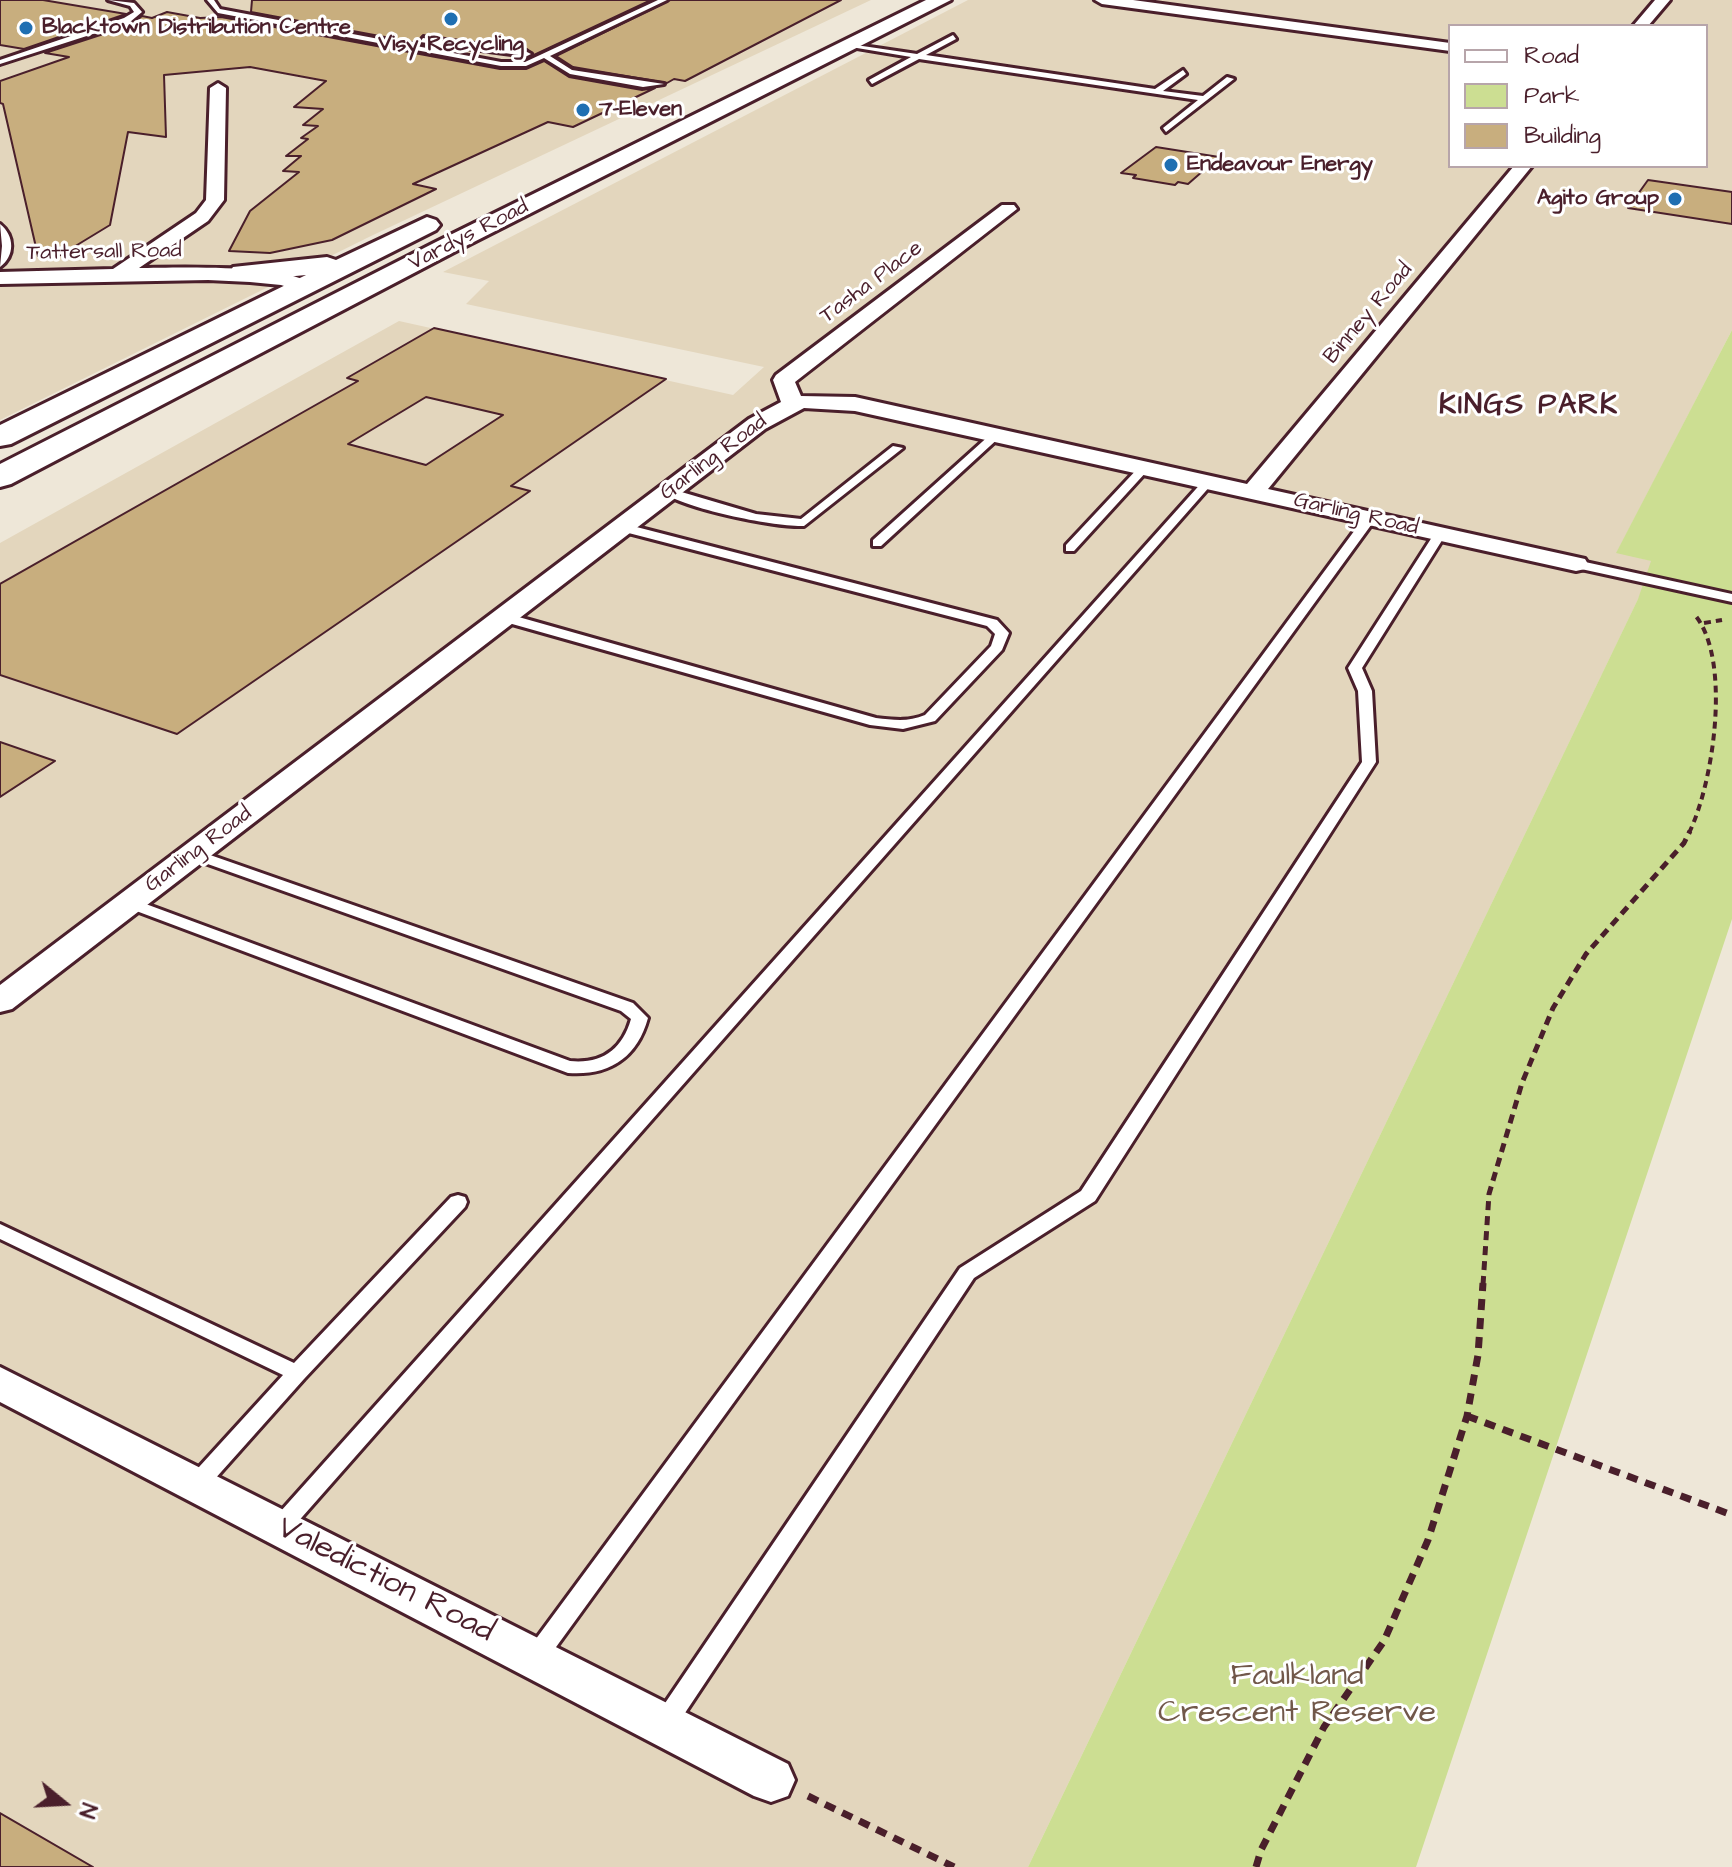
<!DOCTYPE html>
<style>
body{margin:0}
#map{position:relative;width:1732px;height:1867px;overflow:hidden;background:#eee7d8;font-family:"Architects Daughter",sans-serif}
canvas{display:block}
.legend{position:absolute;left:1448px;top:24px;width:260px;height:144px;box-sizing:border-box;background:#fff;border:2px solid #b7a5aa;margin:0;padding:10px 14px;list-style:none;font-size:24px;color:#4a1f2b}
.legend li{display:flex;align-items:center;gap:16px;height:40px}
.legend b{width:40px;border:2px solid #b7a5aa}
.north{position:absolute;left:24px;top:1763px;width:80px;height:80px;-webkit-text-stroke:6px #fff;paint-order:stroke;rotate:108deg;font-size:22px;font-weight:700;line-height:32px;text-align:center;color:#4a1f2b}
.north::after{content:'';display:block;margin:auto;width:28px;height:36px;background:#4a1f2b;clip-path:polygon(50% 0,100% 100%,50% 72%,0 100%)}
</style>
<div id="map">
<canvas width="1732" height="1867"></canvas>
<ul class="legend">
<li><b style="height:10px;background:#fff"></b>Road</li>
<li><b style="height:22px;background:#ccde92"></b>Park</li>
<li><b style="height:22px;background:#c8ae7e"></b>Building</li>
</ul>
<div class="north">N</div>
</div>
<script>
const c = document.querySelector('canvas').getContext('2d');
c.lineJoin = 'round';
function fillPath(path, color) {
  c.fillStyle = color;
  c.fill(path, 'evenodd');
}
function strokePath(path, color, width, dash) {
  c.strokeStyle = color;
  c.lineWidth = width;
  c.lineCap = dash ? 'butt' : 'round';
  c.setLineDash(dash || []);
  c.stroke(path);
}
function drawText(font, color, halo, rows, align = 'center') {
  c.font = font + ' "Architects Daughter",sans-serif';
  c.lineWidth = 6;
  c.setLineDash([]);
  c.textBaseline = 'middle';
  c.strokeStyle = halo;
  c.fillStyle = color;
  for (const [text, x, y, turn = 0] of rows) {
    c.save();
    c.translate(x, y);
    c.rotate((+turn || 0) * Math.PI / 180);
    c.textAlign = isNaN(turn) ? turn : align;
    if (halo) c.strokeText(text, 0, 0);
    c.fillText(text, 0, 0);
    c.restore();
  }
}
const built = new Path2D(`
 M0 0H871L371 236 0 420Z
 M968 0H1732V330L1617 552 1652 561 1642 591 1028 1867H0V543L399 321 733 395 764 367 466 304 489 281 443 272ZM1450 26H1706V166H1450Z`);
const green = new Path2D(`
 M1732 330V919L1416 1867H1028L1638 599 1651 561 1616 553Z`);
const building = new Path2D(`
 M0 0H43L126 14 24 49 0 45Z
 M252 0H651L534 55 527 49 423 35 417 43 251 12Z
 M670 0H841L685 81 674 79 667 83 573 67 556 56Z
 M167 12 200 18 221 17 500 69H526L544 61 569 77 642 90 655 88 573 127 548 122 413 184 436 189 332 240 270 253 229 251 250 211 299 172 283 171 301 156H286L308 139 301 138 318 126 303 125 323 109 294 107 326 81 250 67 164 75 166 137 128 132 110 225 59 256H38L3 104 0 103V81L69 57 45 53 131 25 142 16 152 18Z
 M1156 147 1219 157 1188 184 1178 182 1175 185 1133 178 1136 175 1121 173Z
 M1648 180 1732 192V224L1628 208Z
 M434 328 666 379 511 486 530 491 177 734 0 675V584L358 381 347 378ZM426 397 503 415 426 465 348 444Z
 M0 742 55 761 0 797Z
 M0 1813 93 1867H0Z`);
const pathFar2 = new Path2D(`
 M1704 623 1722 620
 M1689 833C1714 782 1732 657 1694 614`);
const pathFar1 = new Path2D(`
 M1483 1285 1489 1194 1522 1083 1553 1008 1586 954 1684 843 1690 831`);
const path = new Path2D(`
 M1467 1416 1732 1515
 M808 1796 954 1867
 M1256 1867 1261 1850 1324 1727 1384 1641 1428 1540 1467 1416 1478 1355 1483 1283`);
const lane = new Path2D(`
 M108 0 134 3 142 12 130 22 0 64V60L124 18 134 12 130 6Z
 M207 0H214L220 9 501 62H525L658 0H667L550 56 572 70 664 84 643 87 570 74 544 58 526 66H501L218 13Z
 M953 35 956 39 926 55 1155 89 1183 70 1186 74 1163 91 1203 96 1227 77 1234 79 1166 132 1163 128 1198 100 919 59 872 84 869 80 911 57 845 46 849 44 917 54Z
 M423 38 527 52 531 54 527 56 420 42Z
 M0 224C15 236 15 256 0 267L2 246Z
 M992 433 1002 435 881 546H873V540Z
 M893 446 903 448 804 526C774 527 686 509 662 492L668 488 756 514 801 519Z
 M1144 465 1148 466V470L1074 551H1066V545L1140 466Z
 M1208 479 1212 480V484L288 1533 280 1536 272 1533 269 1527 272 1521 1204 480Z
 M1370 514 1374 515V521L543 1665 535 1668 527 1665 524 1658 527 1651 1366 515Z
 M621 523 997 620 1009 633 1002 650 935 721 903 729 870 725 498 620V614H508L876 718C894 720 909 722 925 715L991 646 995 634 987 626 617 530 615 527Z
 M1440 530 1446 534 1362 668 1372 691 1376 762 1095 1201 974 1278 673 1731 665 1734 657 1731 653 1723 657 1715 960 1268 1081 1191 1362 762 1358 691 1348 668 1434 534Z
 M1576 560 1732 594V602L1572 567 1570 564Z
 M193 849 633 1003 648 1018C637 1058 609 1076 568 1073L123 906 121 903 123 900H135L570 1061C602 1064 622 1050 631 1019L621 1011 188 857 185 854Z
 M458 1195 465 1197 467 1202 465 1207 304 1379 205 1490 197 1493 189 1490 186 1484 189 1478 283 1375 0 1239V1224L294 1363 451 1197Z`);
const street = new Path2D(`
 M1095 0H1133L1450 43V51L1102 4Z
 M1655 0H1670L1648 26H1633Z
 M218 83 226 88 224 200 208 221 139 268C172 268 292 263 313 286L310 290 303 292 281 285 250 282 208 280 0 284V272L113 269 196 213 206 200 210 88Z
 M1514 166H1532L1268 489 1585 559 1588 564 1585 569 1576 571 855 411 804 408 765 429 12 1009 0 1012V985L749 419 781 402 773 380 776 375 1002 205H1014L1017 209 795 382 801 396 855 397 1247 484Z
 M0 1367 788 1764 795 1780 788 1796 771 1802 754 1796 0 1402Z`);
const secondary = new Path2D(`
 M926 0H951L454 252 11 484 0 487V464L436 242Z
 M427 217 436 220 440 225 436 230 11 444 0 446V425L306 275 242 281 233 279 229 273 233 267 327 257 336 260Z`);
const markers = [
 [451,19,8,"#1f6fb2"],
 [26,28,8,"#1f6fb2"],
 [583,110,8,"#1f6fb2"],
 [1171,165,8,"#1f6fb2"],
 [1675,199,8,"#1f6fb2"]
];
const farPoinames = [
 ["Blacktown Distribution Centre",42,28],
 ["Visy Recycling",451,45,"center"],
 ["7-Eleven",599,110],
 ["Endeavour Energy",1187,165],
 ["Agito Group",1659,199,"right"]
];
const farStreetnames = [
 ["Vardys Road",469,236,-27],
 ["Tattersall Road",104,253,-1],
 ["Tasha Place",872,283,-37],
 ["Binney Road",1369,314,-50],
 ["Garling Road",714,458,-37],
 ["Garling Road",1356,515,13],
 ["Garling Road",199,850,-37]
];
const farDistrictnames = [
 ["KINGS PARK",1529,407]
];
const nearStreetnames = [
 ["Valediction Road",385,1581,27]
];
const nearParknames = [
 ["Faulkland",1297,1677],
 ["Crescent Reserve",1297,1714]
];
fillPath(built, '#e3d6bd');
fillPath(green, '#ccde92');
fillPath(building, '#c8ae7e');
strokePath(building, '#4a1f2b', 2);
strokePath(lane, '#4a1f2b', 6);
strokePath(street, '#4a1f2b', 6);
strokePath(secondary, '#4a1f2b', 6);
strokePath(pathFar2, '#4a1f2b', 4, [7, 5]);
strokePath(pathFar1, '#4a1f2b', 5, [9, 6]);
strokePath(path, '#4a1f2b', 7, [11, 8]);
fillPath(lane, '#fff');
fillPath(street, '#fff');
fillPath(secondary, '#fff');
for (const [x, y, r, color] of markers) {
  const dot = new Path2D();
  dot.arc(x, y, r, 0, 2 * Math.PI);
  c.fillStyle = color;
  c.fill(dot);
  strokePath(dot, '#fff', 3);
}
drawText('bold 22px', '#4a1f2b', '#fff', farPoinames, 'left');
drawText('22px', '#4a1f2b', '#fff', farStreetnames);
c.letterSpacing = '2px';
drawText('bold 28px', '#4a1f2b', '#fff', farDistrictnames);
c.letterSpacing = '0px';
drawText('32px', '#4a1f2b', '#fff', nearStreetnames);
drawText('32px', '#71584a', '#fff', nearParknames);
</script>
